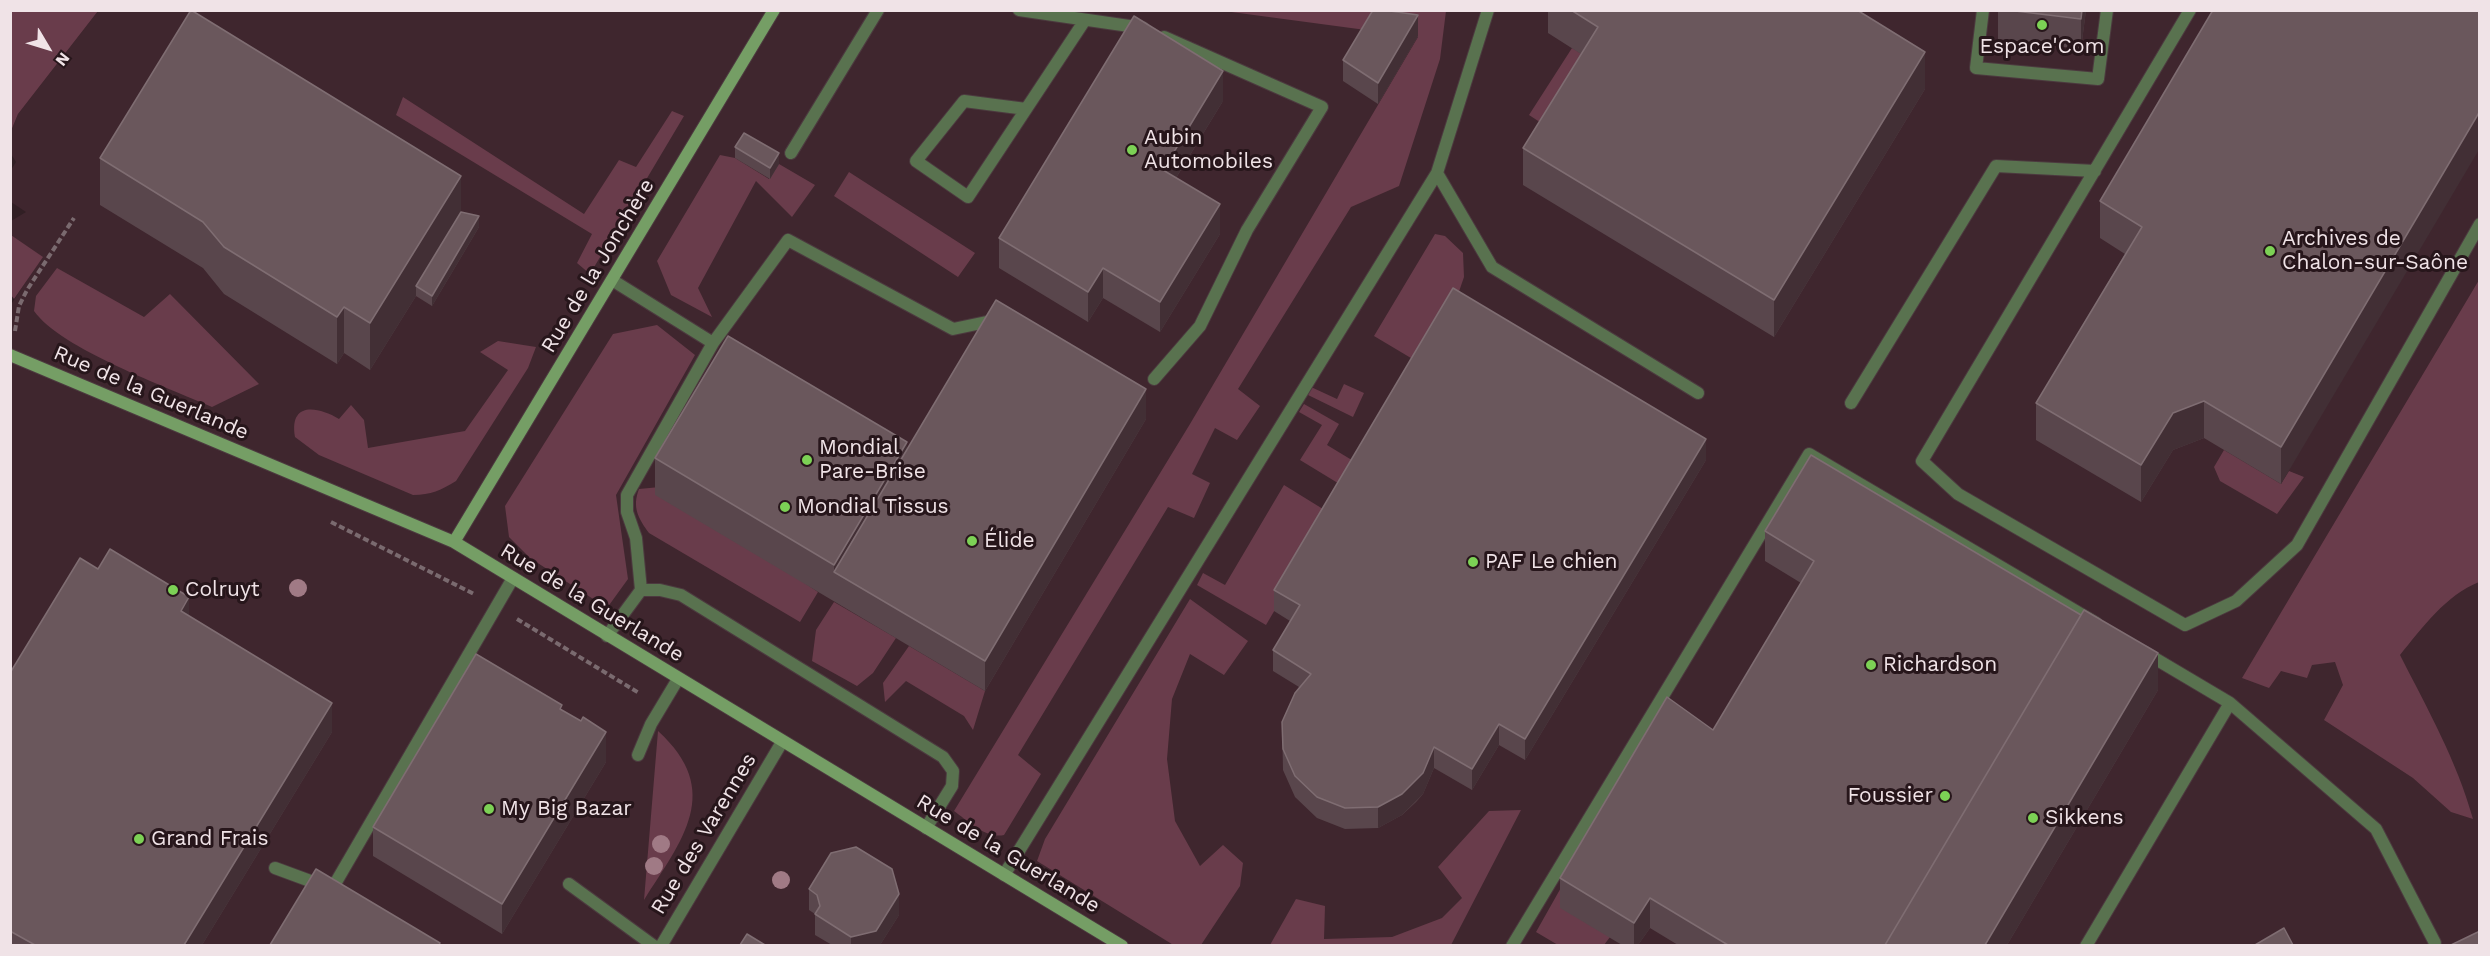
<!DOCTYPE html>
<meta charset="utf-8">
<style>
body{margin:0}
#map{position:relative;width:2490px;height:956px;overflow:hidden;background:#311f24;font-family:"Work Sans",sans-serif}
canvas{display:block}
.frame{position:absolute;inset:0;border:12px solid #f0e3e7;pointer-events:none}
.north{position:absolute;left:18px;top:18px;width:60px;height:60px;-webkit-text-stroke:4px #27161b;paint-order:stroke;rotate:128deg;font-size:16px;font-weight:700;line-height:24px;text-align:center;color:#f0e3e7}
.north::after{content:'';display:block;margin:auto;width:21px;height:27px;background:#f0e3e7;clip-path:polygon(50% 0,100% 100%,50% 72%,0 100%)}
</style>
<div id="map">
<canvas width="2490" height="956"></canvas>
<div class="frame"></div>
<div class="north">N</div>
</div>
<script>
const c = document.querySelector('canvas').getContext('2d');
c.lineJoin = 'round';
function fillPath(path, color) {
  c.fillStyle = color;
  c.fill(path, 'evenodd');
}
function strokePath(path, color, width, dash) {
  c.strokeStyle = color;
  c.lineWidth = width;
  c.lineCap = dash ? 'butt' : 'round';
  c.setLineDash(dash || []);
  c.stroke(path);
}
function drawText(font, color, halo, rows, align = 'center') {
  c.font = font + ' "Work Sans",sans-serif';
  c.lineWidth = 6;
  c.setLineDash([]);
  c.textBaseline = 'middle';
  c.strokeStyle = halo;
  c.fillStyle = color;
  for (const [text, x, y, turn = 0] of rows) {
    c.save();
    c.translate(x, y);
    c.rotate((+turn || 0) * Math.PI / 180);
    c.textAlign = isNaN(turn) ? turn : align;
    if (halo) c.strokeText(text, 0, 0);
    c.fillText(text, 0, 0);
    c.restore();
  }
}
const built = new Path2D(`
 M98 11H2479V945H11L10 306 42 257 11 235V221L26 212 11 202V170L16 162 11 154V131L18 114Z`);
const green = new Path2D(`
 M11 10 98 11 18 114 11 131Z
 M1224 11H1446L1440 59 1399 186 1351 207 1238 389 1260 406 1237 440 1215 428 1192 474 1210 483 1194 518 1168 507 1018 755 1041 774 1004 835C986 839 968 821 954 811L1190 424 1418 37Z
 M1572 48 1598 64 1555 132 1529 115Z
 M403 97 584 214 619 160 636 167 672 111 684 116 590 274 577 263 592 234 396 115Z
 M720 155 735 158 769 179 779 164 815 185 792 217 756 181 698 288 712 317 671 295 657 261Z
 M849 172 975 253 958 277 834 196Z
 M1435 234 1445 236 1463 253 1464 277 1453 309 1421 364 1374 336Z
 M11 235 43 257 14 299 11 295Z
 M57 268 144 317 170 294 259 384 212 407C167 387 61 349 34 311L36 296Z
 M2479 280V582C2446 595 2422 628 2400 655 2427 708 2457 761 2473 819L2451 812 2413 778 2324 720 2343 685 2335 662 2312 665 2307 678 2281 671 2269 688 2242 678Z
 M657 325 695 355 616 495 628 579 607 608 530 558 509 537 505 506 613 334Z
 M498 341 536 347 528 368 456 481C441 490 431 495 413 495L319 455 295 437C289 402 317 406 339 419L351 405 364 420 368 448 465 431 508 370 480 352Z
 M1344 384 1364 393 1353 417 1308 395 1311 387 1337 399Z
 M1304 404 1339 424 1327 445 1360 465 1346 488 1300 460 1322 425 1299 412Z
 M2224 450 2281 484 2289 471 2304 477 2277 514 2220 481 2214 467Z
 M1284 485 1331 514 1266 625 1197 585 1203 573 1225 585Z
 M660 487 818 592 800 622 649 533C638 518 632 507 639 489Z
 M1190 599 1248 641 1224 675 1190 654 1172 699 1167 759 1175 821 1200 866 1223 845 1243 863 1240 886 1201 945 1175 946 1037 861 1045 839Z
 M834 602 896 638 873 673 857 686 812 661 816 630Z
 M909 646 985 691 973 730 964 716 906 681 885 702 883 683Z
 M658 731C724 791 682 840 644 900Z
 M1629 767 1610 937 1604 945H1558L1536 932Z
 M1521 810 1451 945H1270L1296 899 1325 906 1324 939 1392 937 1442 918 1462 898 1438 867 1489 811Z`);
const path = new Path2D(`
 M15 331 19 306 27 290 74 218
 M331 522 474 594
 M517 619 639 693`);
const lane = new Path2D(`
 M1019 10 1143 28
 M1983 10 1976 68 2098 79 2107 10
 M2190 10 1922 461 1958 494 2185 625 2236 601 2297 545 2480 224
 M1026 109 964 101 916 161 968 197 1085 20
 M791 153 878 10
 M1437 173 1492 267 1698 393
 M612 280 713 343 788 240 953 329 996 320
 M1154 379 1200 326 1247 230 1322 107 1164 37
 M1851 403 1996 166 2095 171
 M641 590 636 538 627 512V495L713 343
 M607 636 641 590H660L681 595 943 757 953 771 952 786 926 828
 M2230 703 2376 829 2435 943
 M638 755 651 724 678 679
 M275 868 332 889 513 578
 M1004 875 1437 173 1488 10
 M569 884 654 946
 M1512 946 1809 454 2096 623
 M2086 946 2230 703 2144 652`);
const street = new Path2D(`
 M661 946 782 742`);
const secondary = new Path2D(`
 M10 355 454 542 1122 946
 M454 542 774 10`);
const trees = [
 [298,588],
 [661,844],
 [654,866],
 [781,880]
];
const wall = new Path2D(`
 M1548 10H1857L1925 89 1774 337 1523 185V148L1581 54 1548 33Z
 M1998 10H2086L2081 49 1998 39Z
 M2480 10 2281 484 2204 438 2173 450 2141 502 2036 440V403L2125 254 2100 238V201Z
 M1418 36 1378 104 1343 81V60Z
 M1223 101 1176 178 1220 234 1160 332 1103 298 1088 322 999 268V238Z
 M735 147 779 164 770 179 735 158Z
 M100 158 461 212 479 227 432 306 416 296 370 370 344 353 337 364 224 294 203 268 100 205Z
 M1146 419 985 691 655 495V458L907 449Z
 M1706 460 1525 760 1499 745 1472 790 1434 768 1423 794 1416 802 1402 815 1378 828 1345 829 1317 818 1295 797 1283 770 1282 722 1299 687 1273 671V650L1290 621 1274 611V590Z
 M1765 531 2158 690 2007 945H1678L1650 928 1638 945H1622L1560 908V878L1713 730 1801 583 1765 561Z
 M98 569 189 616 332 732 202 945H10V673Z
 M562 710 606 762 502 934 373 856V827Z
 M809 889 899 915 880 945H832L815 935V914L809 910Z`);
const shadedWall = new Path2D(`
 M2082 10H2086L2081 49V19Z
 M1418 15V36L1378 104V83Z
 M1925 52V89L1774 337V300Z
 M1223 71V101L1163 199V170Z
 M2480 111V148L2281 484V447Z
 M779 153V164L770 179V168Z
 M461 176V223L416 286V296L370 370V323Z
 M1220 204V234L1160 332V302Z
 M479 216V227L432 306V296Z
 M1103 268V298L1088 322V292Z
 M344 307V353L337 364V317Z
 M1146 389V419L985 691V661Z
 M2204 401V438L2173 450 2141 502V465L2173 413Z
 M1706 439V460L1525 760V739Z
 M907 442V479L834 572V565Z
 M189 597V627L181 611Z
 M2158 653V690L2007 945H1985Z
 M332 703V732L202 945H184Z
 M1499 724V745L1472 790V769Z
 M606 732V762L502 934V904Z
 M1434 747V768L1423 794 1402 815 1378 828V807Z
 M899 894V915L880 945H851V937Z
 M1650 898V928L1638 945H1634V923Z`);
const building = new Path2D(`
 M191 10 461 176 370 323 344 307 337 317 224 247 203 222 100 158Z
 M1373 10H1383L1418 15 1378 83 1343 60Z
 M1571 10H1857L1925 52 1774 300 1523 148 1598 27Z
 M2007 10H2082L2081 19Z
 M2213 10H2480V111L2281 447 2204 401 2173 413 2141 465 2036 403 2142 227 2100 201Z
 M1134 16 1223 71 1163 170 1220 204 1160 302 1103 268 1088 292 999 238Z
 M744 133 779 153 770 168 735 147Z
 M461 212 479 216 432 296 416 286Z
 M1453 288 1706 439 1525 739 1499 724 1472 769 1434 747 1423 773 1402 794 1378 807 1345 808 1317 797 1295 776 1283 749 1282 722 1295 693 1311 674 1273 650 1300 605 1274 590Z
 M996 300 1146 389 985 661 834 572Z
 M728 336 907 442 834 565 655 458Z
 M1811 455 2081 615 1885 945H1728L1650 898 1634 923 1560 878 1667 697 1713 730 1814 561 1765 531Z
 M110 549 189 597 181 611 332 703 184 945H35L10 931V673L80 558 98 569Z
 M2084 610 2158 653 1985 945H1885Z
 M476 654 562 705 560 709 581 721 583 717 606 732 502 904 373 827Z
 M856 847 892 869 899 894 876 931 851 937 815 914 820 906 817 895 809 889 831 853Z
 M316 869 440 943 439 945H270Z
 M2284 928 2293 945H2255Z
 M2480 931V945H2451Z
 M747 934 765 945H740Z`);
const markers = [
 [2042,25,6,"#7cd155"],
 [1132,150,6,"#7cd155"],
 [2270,251,6,"#7cd155"],
 [807,460,6,"#7cd155"],
 [785,507,6,"#7cd155"],
 [972,541,6,"#7cd155"],
 [1473,562,6,"#7cd155"],
 [173,590,6,"#7cd155"],
 [1871,665,6,"#7cd155"],
 [1945,796,6,"#7cd155"],
 [489,809,6,"#7cd155"],
 [2033,818,6,"#7cd155"],
 [139,839,6,"#7cd155"]
];
const poiNames = [
 ["Espace'Com",2042,47,"center"],
 ["Aubin",1144,138],
 ["Automobiles",1144,162],
 ["Archives de",2282,239],
 ["Chalon-sur-Saône",2282,263],
 ["Mondial",819,448],
 ["Pare-Brise",819,472],
 ["Mondial Tissus",797,507],
 ["Élide",984,541],
 ["PAF Le chien",1485,562],
 ["Colruyt",185,590],
 ["Richardson",1883,665],
 ["Foussier",1933,796,"right"],
 ["My Big Bazar",501,809],
 ["Sikkens",2045,818],
 ["Grand Frais",151,839]
];
const streetNames = [
 ["Rue de la Jonchère",598,266,-59],
 ["Rue de la Guerlande",151,393,23],
 ["Rue de la Guerlande",592,603,31],
 ["Rue des Varennes",704,834,-59],
 ["Rue de la Guerlande",1008,854,31]
];
fillPath(built, '#3f262e');
fillPath(green, '#693c4b');
strokePath(lane, '#4c3a3f', 14);
strokePath(street, '#4c3a3f', 14);
strokePath(secondary, '#4c3a3f', 14);
strokePath(path, '#7a6a6f', 4, [6, 3]);
strokePath(lane, '#59724f', 12);
strokePath(street, '#59724f', 12);
strokePath(secondary, '#759e65', 12);
c.fillStyle = '#a07a85';
for (const [x, y] of trees) {
  c.beginPath();
  c.arc(x, y, 9, 0, 2 * Math.PI);
  c.fill();
}
fillPath(wall, '#59464c');
fillPath(shadedWall, '#422f35');
fillPath(building, '#6a575c');
strokePath(building, '#7f6d72', 1.5);
for (const [x, y, r, color] of markers) {
  const dot = new Path2D();
  dot.arc(x, y, r, 0, 2 * Math.PI);
  c.fillStyle = color;
  c.fill(dot);
  strokePath(dot, '#27161b', 2);
}
drawText('21px', '#f0e3e7', '#27161b', poiNames, 'left');
drawText('21px', '#f0e3e7', '#27161b', streetNames);
</script>
